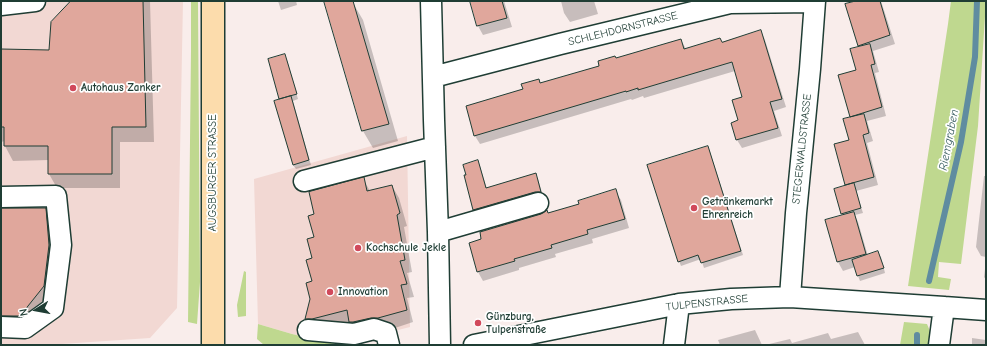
<!DOCTYPE html>
<meta charset="utf-8">
<style>
body{margin:0}
#map{position:relative;width:987px;height:346px;overflow:hidden;background:#f9edeb;font-family:"Comic Neue",sans-serif}
canvas{display:block}
.frame{position:absolute;inset:0;border:2px solid #1f3d34;pointer-events:none}
.north{position:absolute;left:16px;top:290px;width:40px;height:40px;-webkit-text-stroke:3px #fff;paint-order:stroke;rotate:259deg;font-size:11px;font-weight:700;line-height:16px;text-align:center;color:#1f3d34}
.north::after{content:'';display:block;margin:auto;width:14px;height:18px;background:#1f3d34;clip-path:polygon(50% 0,100% 100%,50% 72%,0 100%)}
</style>
<div id="map">
<canvas width="987" height="346"></canvas>
<div class="frame"></div>
<div class="north">N</div>
</div>
<script>
const c = document.querySelector('canvas').getContext('2d');
c.lineJoin = 'round';
function fillPath(path, color) {
  c.fillStyle = color;
  c.fill(path, 'evenodd');
}
function strokePath(path, color, width, dash) {
  c.strokeStyle = color;
  c.lineWidth = width;
  c.lineCap = dash ? 'butt' : 'round';
  c.setLineDash(dash || []);
  c.stroke(path);
}
function drawText(font, color, halo, rows, align = 'center') {
  c.font = font + ' "Comic Neue",sans-serif';
  c.lineWidth = 3.5;
  c.setLineDash([]);
  c.textBaseline = 'middle';
  c.strokeStyle = halo;
  c.fillStyle = color;
  for (const [text, x, y, turn = 0] of rows) {
    c.save();
    c.translate(x, y);
    c.rotate((+turn || 0) * Math.PI / 180);
    c.textAlign = isNaN(turn) ? turn : align;
    if (halo) c.strokeText(text, 0, 0);
    c.fillText(text, 0, 0);
    c.restore();
  }
}
const built = new Path2D(`
 M1 1H183L177 308 150 338 47 345H1Z
 M407 136 410 327 386 333 309 338 292 334 258 324 254 179Z`);
const green = new Path2D(`
 M191 1H198L200 282 197 324 188 322 191 51Z
 M951 1H986L978 126 961 264 939 262 938 277 951 279 949 290 908 286 948 24Z
 M244 271 246 272V316L238 317 237 305Z
 M904 322 927 324 930 331 928 345H900Z
 M258 324 292 334 309 338 356 342V344L264 345 257 339Z`);
const shadow = new Path2D(`
 M74 1H150L154 142H120V188H57L49 174V160L13 161 5 146V141L1 142V50L50 51Z
 M278 1H296L297 5 281 10Z
 M471 1H504L512 27 483 35 478 26Z
 M561 1H594L598 14 570 22 564 13Z
 M857 1H881L895 44 873 51 879 72 875 73 886 116 867 121 873 141 867 143 878 185 856 191 863 213 855 215 858 222 868 256 878 253 881 257 885 273 860 281 858 276 855 267 843 271 838 262 826 220 843 216 835 189 846 186V184L850 141 852 118 851 117 861 47 859 45Z
 M353 3 363 20 398 141 373 148 363 131 328 10Z
 M761 31 765 40 786 107 774 111 782 136 742 148 737 140 732 123 740 121 744 98 735 71 644 98 643 96 632 100 631 99 480 144 475 136 467 106 524 89 538 80 541 84 600 66 616 59 681 40 686 49 722 43Z
 M284 55 287 60 298 99 293 101 311 165 296 169 293 165 275 102 281 100 269 60Z
 M708 147 710 152 743 255 704 268 701 259 681 266 679 261Z
 M478 162 480 166 487 189 535 174 538 179 543 196 477 214 474 209 467 175Z
 M984 176H986V257L981 256 976 247Z
 M363 179 370 191 392 186 399 198 407 226 404 227 412 272 407 273 414 297 407 298 413 322 386 331 358 334 351 323 320 331H313L306 319 311 299 313 282 314 259 315 237V215Z
 M615 191 621 200 629 228 592 239 593 243 555 254 556 257 519 268V270L483 281 478 272 470 243 548 214 581 204Z
 M1 209H45L54 224 52 301 1 333Z
 M986 261V280L984 277Z
 M755 330 762 345H720L718 340Z
 M858 332 865 345H765L790 339 792 343 828 333 831 339Z
 M972 338 986 340V345H972Z`);
const stream = new Path2D(`
 M929 281 961 142 975 57 977 1
 M917 345V335`);
const building = new Path2D(`
 M71 1H143L146 127H112V174H48V146H4V127H1V49L49 50 51 22Z
 M324 1H353L389 124 362 131Z
 M470 1H502L507 18 477 26Z
 M856 1H880L890 35 858 46 845 4Z
 M761 30 782 99 770 102 778 128 736 140 731 123 738 120 732 100 742 97 732 62 638 90V88L626 92V91L474 136 466 106 523 89 521 84 539 79 540 83 599 66 598 61 615 56 616 58 681 39 684 49 720 38 722 42Z
 M870 44 875 64 871 65 882 107 850 117 838 75 856 70 850 49Z
 M285 54 297 94 279 99 268 59Z
 M291 96 309 160 293 165 274 101Z
 M864 114 869 133 863 135 874 177 845 185 834 144 849 140 843 119Z
 M708 146 741 251 701 263 698 255 678 262 647 165Z
 M478 160 486 188 536 173 541 192H535L473 210 464 175H466L463 165Z
 M364 177 367 191 392 185 400 213 397 215 405 260 400 261 407 284 401 285 407 310 378 318H371L353 322H349L347 310 312 319H305L310 299 306 283 312 281 306 260 312 258 307 239 314 237 308 216 314 214 309 192Z
 M854 183 861 208 841 214 834 189Z
 M616 189 625 219 587 230 588 234 551 245 552 248 514 259 515 261 477 272 469 243 481 239 480 232 541 214 547 210 548 213 579 204 578 201Z
 M1 208H46L49 245 44 286 20 316H1Z
 M854 212 866 254 837 262 825 220Z
 M878 251 884 268 857 276 852 260Z`);
const minor = new Path2D(`
 M431 1 434 120 438 232 440 345
 M1 5 35 1
 M433 77 560 44 730 3 815 2
 M304 181 435 147
 M1 197 56 196 61 245 53 308 25 328 1 327
 M438 232 538 203
 M790 297 796 213 810 69 815 1
 M308 330 354 334 374 329 386 333 389 345
 M474 345 679 304 731 299 790 297 944 307 986 310
 M674 345 679 304
 M939 345 944 307`);
const major = new Path2D(`
 M213 1V345`);
const markers = [
 [73,88,4,"#d1495b"],
 [694,208,4,"#d1495b"],
 [358,248,4,"#d1495b"],
 [330,292,4,"#d1495b"],
 [478,323,4,"#d1495b"]
];
const streetNames = [
 ["SCHLEHDORNSTRASSE",623,29,-14],
 ["STEGERWALDSTRASSE",802,149,-84],
 ["AUGSBURGER STRASSE",213,173,-90],
 ["TULPENSTRASSE",707,303,-6]
];
const poiNames = [
 ["Autohaus Zanker",81,88],
 ["Getränkemarkt",702,202],
 ["Ehrenreich",702,215],
 ["Kochschule Jekle",366,248],
 ["Innovation",338,292],
 ["Günzburg,",486,317],
 ["Tulpenstraße",486,330]
];
const waterNames = [
 ["Riemgraben",949,140,-79]
];
fillPath(built, '#f2d8d3');
fillPath(green, '#bfd88f');
fillPath(shadow, '#0003');
strokePath(stream, '#5f8ca0', 6);
fillPath(building, '#e0a79c');
strokePath(building, '#1f3d34', 1);
strokePath(minor, '#1f3d34', 23);
strokePath(major, '#1f3d34', 25);
strokePath(minor, '#fff', 20);
strokePath(major, '#fcdcac', 22);
for (const [x, y, r, color] of markers) {
  const dot = new Path2D();
  dot.arc(x, y, r, 0, 2 * Math.PI);
  c.fillStyle = color;
  c.fill(dot);
  strokePath(dot, '#fff', 1.5);
}
drawText('11px', '#1f3d34', '#fff', streetNames);
drawText('bold 11px', '#1f3d34', '#fff', poiNames, 'left');
drawText('italic 12px', '#3a5e61', '#fff', waterNames);
</script>
